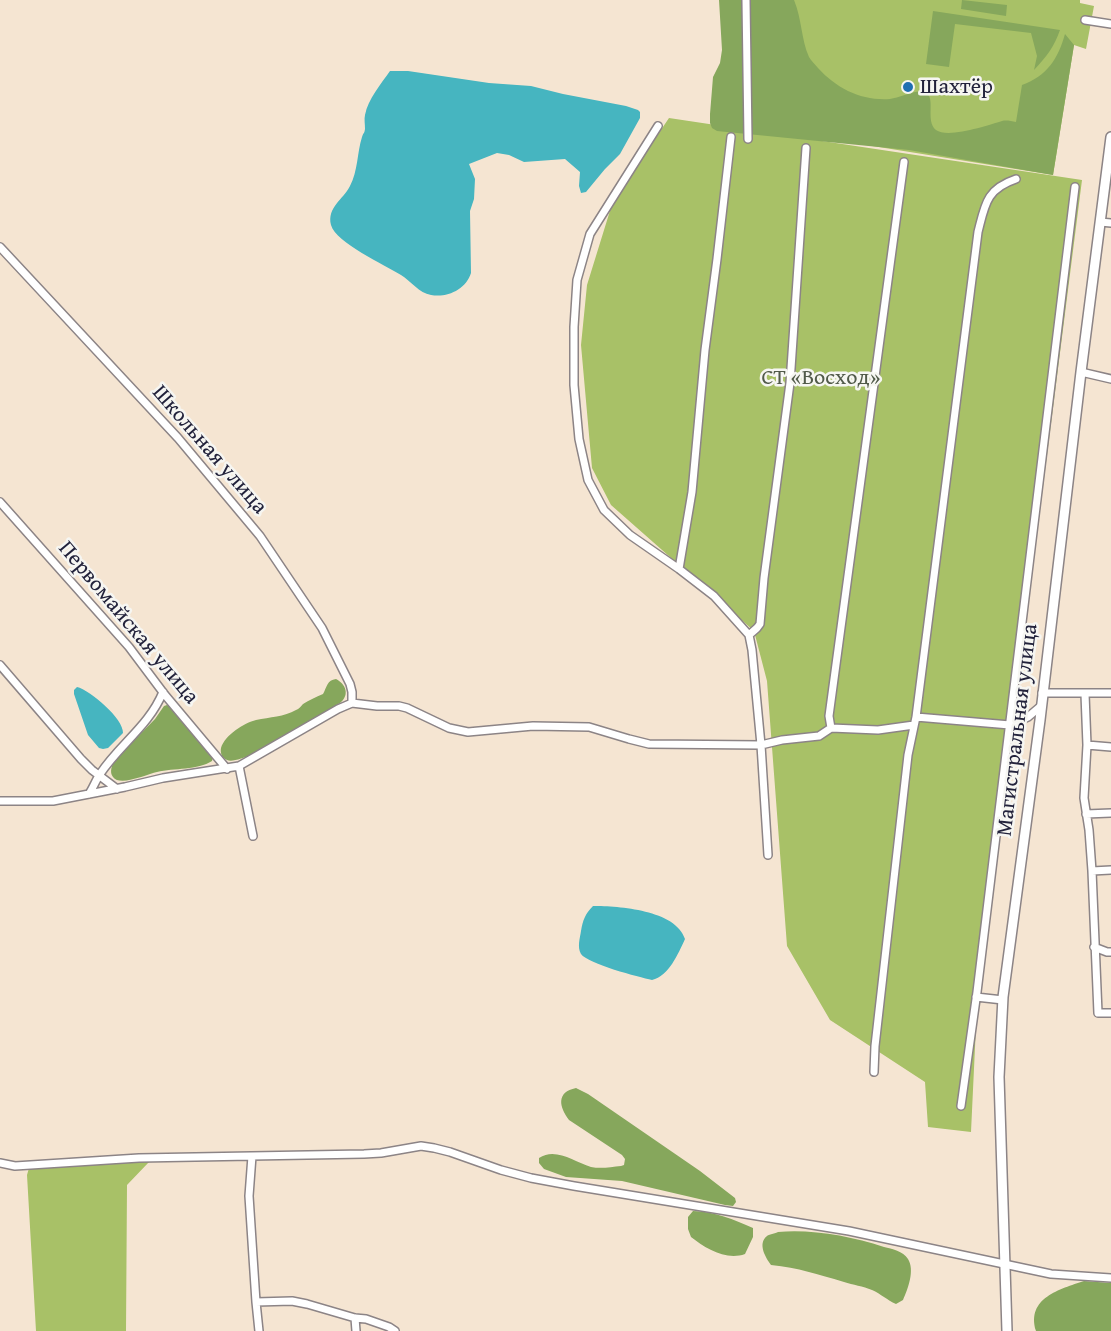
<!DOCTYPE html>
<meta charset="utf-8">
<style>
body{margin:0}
canvas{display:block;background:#f5e5d2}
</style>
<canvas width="1111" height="1331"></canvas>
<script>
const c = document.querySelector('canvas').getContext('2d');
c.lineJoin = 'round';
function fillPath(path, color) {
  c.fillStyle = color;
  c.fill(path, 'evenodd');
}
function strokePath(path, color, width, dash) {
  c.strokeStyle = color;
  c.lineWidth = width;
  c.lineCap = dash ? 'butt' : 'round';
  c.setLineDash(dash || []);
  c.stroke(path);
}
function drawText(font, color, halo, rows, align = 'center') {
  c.font = font + ' "Gentium Book Plus",serif';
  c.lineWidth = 5;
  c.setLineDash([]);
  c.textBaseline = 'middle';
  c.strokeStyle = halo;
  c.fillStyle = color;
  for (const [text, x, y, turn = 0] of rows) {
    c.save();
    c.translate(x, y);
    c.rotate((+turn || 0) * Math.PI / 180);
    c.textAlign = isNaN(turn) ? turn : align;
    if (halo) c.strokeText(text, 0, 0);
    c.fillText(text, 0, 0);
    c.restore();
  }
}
const green = new Path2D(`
 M749 0H1080V3L1094 6 1086 49 1074 45 1053 175 748 126Z
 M669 118 1082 180 977 1005 971 1132 928 1127 925 1082 830 1020 787 946 767 681 754 631 611 505 592 468 581 345 587 285 613 201Z
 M149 1162 127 1185 126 1331H36L27 1175 29 1168Z`);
const forest = new Path2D(`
 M719 0H794C802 19 801 39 809 57 811 61 815 64 818 68 837 89 862 101 890 99 900 98 918 88 926 93 936 98 925 121 936 130 948 139 988 125 1002 121 1006 120 1011 121 1016 122L1022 85C1047 76 1058 59 1065 34L1074 45 1053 175 909 150 717 131 712 128 710 123V114L713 77 720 63 722 50Z
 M962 0 1007 5 1006 16 961 9Z
 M933 11 1060 30C1054 47 1047 56 1034 70L1037 56 1031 33 955 24 949 67 926 64Z
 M336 679C346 684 350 695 340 703 322 714 244 767 227 760 222 758 220 753 221 748 225 735 244 723 256 720 270 717 284 717 296 710 299 709 301 706 303 704 309 700 316 697 323 694 327 687 327 680 336 679Z
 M167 705 172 708 211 753 213 757 212 761C198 770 174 768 157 772 147 774 120 787 113 777 109 772 112 765 115 760L155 719 164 706Z
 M576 1088 588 1094 700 1171 735 1198 736 1202 733 1206 725 1205 622 1181 566 1177 544 1169 539 1163V1158C556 1147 574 1162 591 1167 601 1169 611 1167 621 1166L624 1165 625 1159 622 1155 569 1120C559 1107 556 1092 576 1088Z
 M693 1211C713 1211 735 1220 753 1228V1237L745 1254C726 1261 705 1248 691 1237L688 1229V1217Z
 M778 1232C812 1229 850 1236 884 1247 892 1249 903 1251 908 1259 915 1270 908 1289 903 1300L896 1304C887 1300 881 1294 872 1290 863 1286 853 1285 844 1282 817 1274 799 1268 771 1265 766 1258 757 1244 767 1236 768 1235 776 1233 778 1232Z
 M1084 1281 1111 1283V1331H1036C1026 1298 1060 1289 1084 1281Z`);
const water = new Path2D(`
 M390 71H408L489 83 531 86 563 94 626 106 638 110 640 112V118L620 154 605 169 586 192 581 193 579 186 580 172 565 159 524 162 509 155 497 153 469 164 475 179 474 199 470 211 471 273C466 289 448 298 431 295 419 293 411 281 401 275 385 265 336 243 331 225 327 207 343 200 350 186 358 171 357 153 362 137 364 131 364 135 365 129 365 124 364 119 365 115 368 99 381 84 390 71Z
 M77 687C90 690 124 719 123 733L108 748 103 749 99 748 88 735 74 694V690Z
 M593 906C619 906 676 910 685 939 678 954 669 976 652 980 639 977 588 964 581 954 577 947 580 938 581 931 583 920 585 914 593 906Z`);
const minor = new Path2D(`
 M746 0 748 139
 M1085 20 1111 24
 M658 126 590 234 577 280 574 327V385L579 439 588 480 604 510 630 535 679 569 714 596 749 635 752 650 761 745 768 855
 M1100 222 1111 223
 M0 247 178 438 260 536 322 628 350 684 352 692V703
 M1081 372 1111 379
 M0 502 129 647 165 695 227 769
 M679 569 692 492 705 350 717 259 731 137
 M749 635 757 628 760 624 764 578 790 383 806 148
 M0 665 81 759 92 770 117 789
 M1042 693H1111
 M1085 694 1087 745 1084 798 1089 830 1092 871 1098 1013H1111
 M916 717 1010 725 1028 717 1041 706
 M831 728 829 716 904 162
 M1087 745 1111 747
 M239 766 253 836
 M89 794C93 788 96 780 100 774 120 744 149 726 163 692
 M0 801H53L125 787 163 778 239 766 338 709 352 703 377 706H399L407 708 449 728 468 732 533 726 589 727 629 739 649 744 761 745 782 740 819 736 831 728 878 730 914 725
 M1086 814 1111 813
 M1092 871 1111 870
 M1094 947 1107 952H1111
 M976 997 1003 1000
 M874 1072 875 1046 908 755 916 717 978 232C985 205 986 189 1016 179
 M961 1106 977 992 1075 187
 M252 1156 249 1196 256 1302 259 1331
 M0 1163 15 1166 139 1158 364 1154 381 1153 421 1146 434 1148 450 1152 501 1170 531 1178 574 1186 849 1231 1051 1274 1111 1278
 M256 1302 292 1301 307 1304 355 1318 366 1319 389 1327 395 1331
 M355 1318 356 1331`);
const secondary = new Path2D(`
 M1007 1331 999 1077 1003 997 1040 720 1081 372 1111 137`);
const markers = [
 [908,87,6,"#1f6fb2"]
];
const poiNames = [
 ["Шахтёр",920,87]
];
const parkNames = [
 ["СТ «Восход»",821,378]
];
const streetNames = [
 ["Школьная улица",209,450,49],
 ["Первомайская улица",128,623,50],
 ["Магистральная улица",1018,730,-83]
];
fillPath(green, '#a8c167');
fillPath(forest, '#86a75c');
fillPath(water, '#46b5c0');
strokePath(minor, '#8c8486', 10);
strokePath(secondary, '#8c8486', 12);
strokePath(minor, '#fff', 7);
strokePath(secondary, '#fff', 9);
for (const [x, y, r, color] of markers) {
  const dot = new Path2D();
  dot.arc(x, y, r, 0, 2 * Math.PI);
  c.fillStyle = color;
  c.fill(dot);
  strokePath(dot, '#f6f6f2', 2);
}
drawText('22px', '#22223b', '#f6f6f2', poiNames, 'left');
drawText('22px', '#515a4a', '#f6f6f2', parkNames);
drawText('22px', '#22223b', '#f6f6f2', streetNames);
</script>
